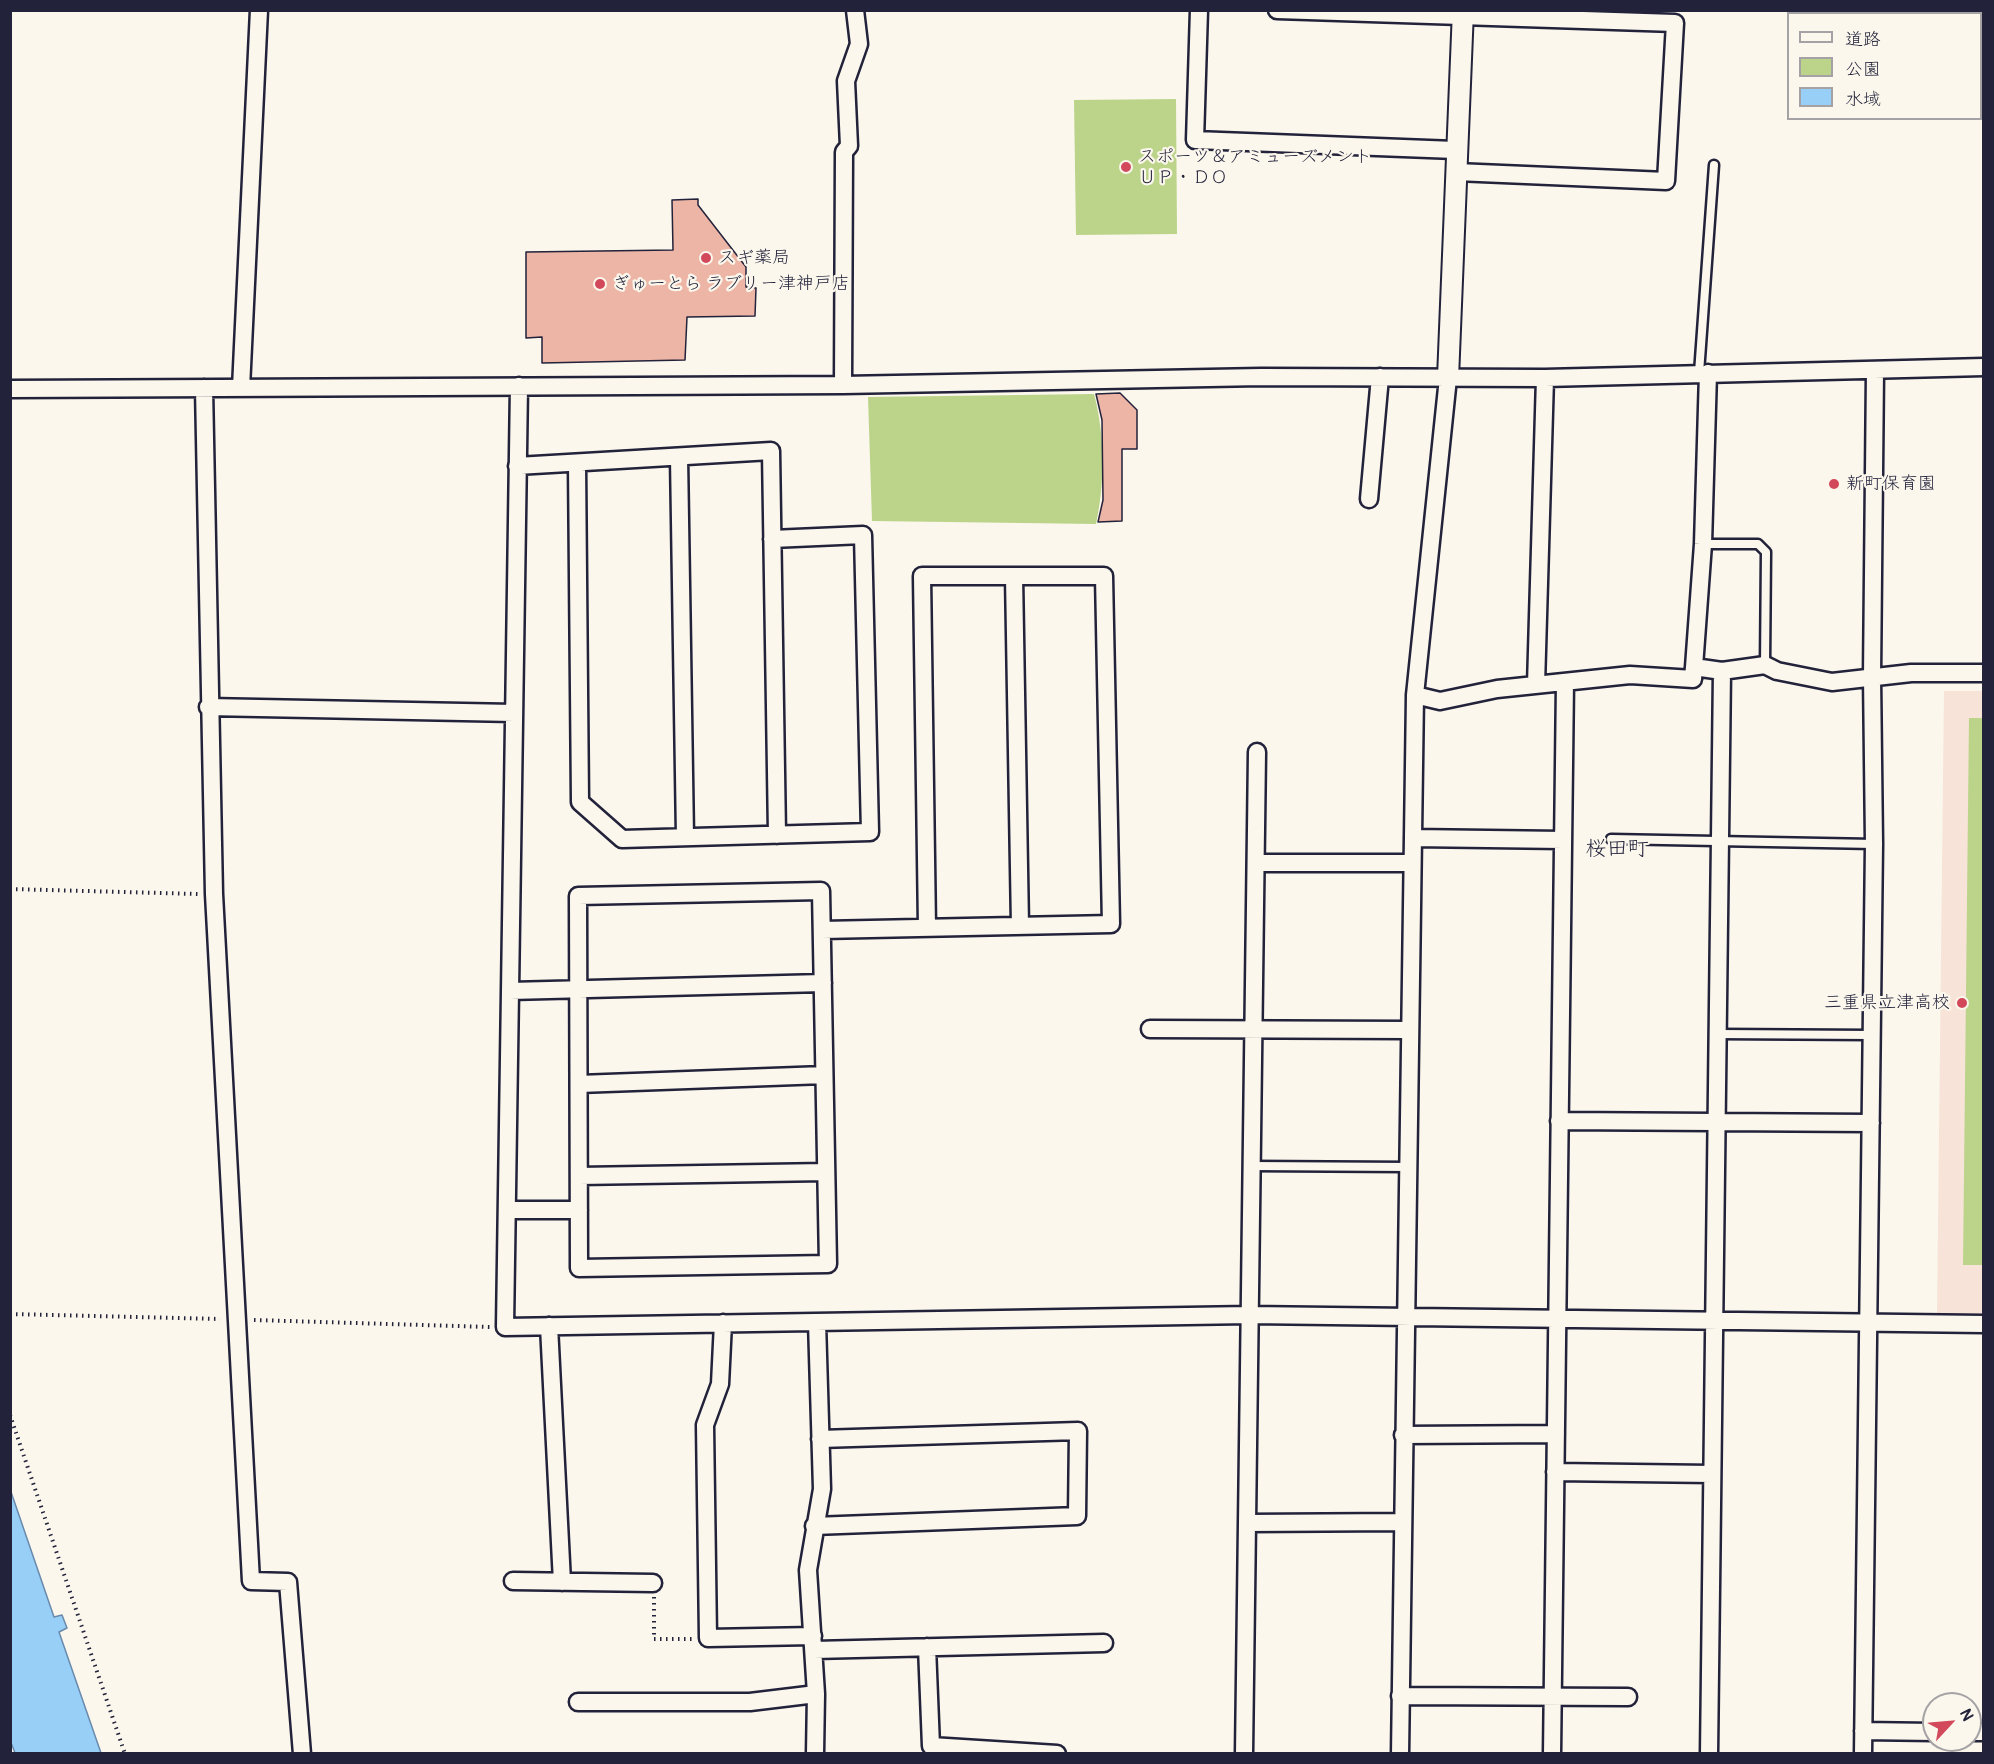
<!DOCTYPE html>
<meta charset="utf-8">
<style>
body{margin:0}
#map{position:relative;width:1994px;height:1764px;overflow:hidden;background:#fbf7ec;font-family:Pangolin,"Klee One",sans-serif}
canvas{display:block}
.frame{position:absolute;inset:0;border:12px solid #22223b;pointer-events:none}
.legend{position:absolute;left:1787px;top:12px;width:195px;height:108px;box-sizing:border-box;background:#fbf7ec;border:2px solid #a4a2a5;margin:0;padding:8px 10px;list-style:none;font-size:18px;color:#22223b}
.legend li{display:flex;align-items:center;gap:12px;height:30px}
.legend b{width:30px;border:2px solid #a4a2a5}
.north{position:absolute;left:1922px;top:1692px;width:60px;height:60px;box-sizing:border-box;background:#fbf7ec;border:2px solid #a4a2a5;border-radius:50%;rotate:64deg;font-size:16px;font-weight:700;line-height:24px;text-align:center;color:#22223b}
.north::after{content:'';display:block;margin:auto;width:21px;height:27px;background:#d1495b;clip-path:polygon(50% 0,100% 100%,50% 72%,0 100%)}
</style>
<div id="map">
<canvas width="1994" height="1764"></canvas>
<div class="frame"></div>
<ul class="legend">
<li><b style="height:8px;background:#fbf7ec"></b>道路</li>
<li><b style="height:16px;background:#bbd48a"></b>公園</li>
<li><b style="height:16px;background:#98cff7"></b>水域</li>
</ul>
<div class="north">N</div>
</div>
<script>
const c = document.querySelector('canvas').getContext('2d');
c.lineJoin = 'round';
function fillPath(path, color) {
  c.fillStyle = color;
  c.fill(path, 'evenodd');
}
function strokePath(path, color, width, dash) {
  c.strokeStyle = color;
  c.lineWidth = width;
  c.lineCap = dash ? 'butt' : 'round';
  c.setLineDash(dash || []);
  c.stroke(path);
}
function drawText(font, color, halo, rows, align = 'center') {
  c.font = font + ' Pangolin,"Klee One",sans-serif';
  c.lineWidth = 4.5;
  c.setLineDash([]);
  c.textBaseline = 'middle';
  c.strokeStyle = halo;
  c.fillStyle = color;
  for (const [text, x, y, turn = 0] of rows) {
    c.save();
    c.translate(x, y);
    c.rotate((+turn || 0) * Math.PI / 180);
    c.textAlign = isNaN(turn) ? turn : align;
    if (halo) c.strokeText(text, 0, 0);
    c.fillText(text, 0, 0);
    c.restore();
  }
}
const built = new Path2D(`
 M1944 691H1983V1315L1937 1314Z`);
const green = new Path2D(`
 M1176 99 1177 234 1076 235 1074 100Z
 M1094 394C1105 435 1105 483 1096 524L872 521 868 397Z
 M1969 718H1984L1983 1265H1963Z`);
const water = new Path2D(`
 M10 1489 54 1617 62 1615 67 1628 59 1632 101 1753H15L10 1740Z`);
const building = new Path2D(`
 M698 199V205L746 267V287L756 288 755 316 687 317 685 360 542 363V337L526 338V252L673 250 672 200Z
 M1120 393 1137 410V449H1122V521L1098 522 1103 500 1102 420 1096 394Z`);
const path = new Path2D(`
 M10 889 198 894
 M10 1314 220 1319
 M254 1320 490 1327
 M10 1415 125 1754
 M654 1597V1639H692`);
const service = new Path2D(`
 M1699 373 1714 165
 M1703 544H1758L1766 552 1765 665
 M1611 839 1874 844
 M1718 1034 1871 1035
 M1251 1166 1408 1167`);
const minor = new Path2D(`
 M1199 10 1195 140 1455 150
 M1277 10 1675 23 1666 181 1456 172
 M1708 373 1703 544 1694 667 1722 671 1765 665 1777 671 1832 682 1911 673H1984
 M843 385 844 152 849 146 846 81 859 44 855 10
 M519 386 505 1327 1249 1315 1984 1324
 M204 388 214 894 251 1581 288 1582 302 1754
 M241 388 259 10
 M10 389 843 385 1261 377 1545 378 1984 367
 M679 457 685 837
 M577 464 580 802 622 839 870 832 863 535 772 539
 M517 466 771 451 777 835
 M1369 499 1380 377
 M1014 576 1020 926
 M1536 685 1545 378
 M1415 695 1440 701 1497 689 1630 675 1693 679 1694 667
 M208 707 514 713
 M1413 838 1563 840
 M1256 863H1412
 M821 891 828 1264 579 1268 578 896Z
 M822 930C918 928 1014 926 1111 924L1104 576H922L927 928
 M510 991 823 983
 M1150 1029 1409 1030
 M579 1084 824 1075
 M1559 1121 1871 1123
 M579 1176 826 1172
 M507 1210H579
 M723 1323 720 1384 705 1425 708 1638 813 1636
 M549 1326 562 1582
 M1403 1435 1556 1434
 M1555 1472 1712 1474
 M1247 1523 1402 1522
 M814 1526 1077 1516 1078 1431 820 1439
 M513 1581 653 1583
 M927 1647 931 1746 1057 1754
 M814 1650 1104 1643
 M1400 1696 1628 1697
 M578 1702H750L816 1694
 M1863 1731 1934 1732
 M1970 1732H1984
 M815 1754 816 1694 808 1570 822 1489 817 1322
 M1244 1754 1257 752
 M1400 1754 1415 695 1448 378
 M1552 1754 1565 682
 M1709 1754 1722 671
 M1863 1754 1874 844 1872 676 1875 371`);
const tertiary = new Path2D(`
 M1448 378 1463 10`);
const markers = [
 [1126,167,6,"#d1495b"],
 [706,258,6,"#d1495b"],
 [600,284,6,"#d1495b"],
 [1834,484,6,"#d1495b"],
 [1962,1003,6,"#d1495b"]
];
const poiNames = [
 ["スポーツ＆アミューズメント",1138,157],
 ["ＵＰ・ＤＯ",1138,178],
 ["スギ薬局",718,258],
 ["ぎゅーとら ラブリー津神戸店",612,284],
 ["新町保育園",1846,484],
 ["三重県立津高校",1950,1003,"right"]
];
const quarterNames = [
 ["桜田町",1617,850]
];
fillPath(built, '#f7e3d7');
fillPath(green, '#bbd48a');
fillPath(water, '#98cff7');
strokePath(water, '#698aac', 1.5);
fillPath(building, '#edb5a5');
strokePath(building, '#22223b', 1.5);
strokePath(service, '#22223b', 13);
strokePath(minor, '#22223b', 21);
strokePath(tertiary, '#22223b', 24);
strokePath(path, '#22223b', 4, [1.5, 4.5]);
strokePath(service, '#fbf7ec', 8);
strokePath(minor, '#fbf7ec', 16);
strokePath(tertiary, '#fbf7ec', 20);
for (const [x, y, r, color] of markers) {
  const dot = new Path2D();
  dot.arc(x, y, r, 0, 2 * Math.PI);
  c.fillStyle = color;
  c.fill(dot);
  strokePath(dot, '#fbf7ec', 2);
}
drawText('18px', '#22223b', '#fbf7ec', poiNames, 'left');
drawText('21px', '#22223b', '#fbf7ec', quarterNames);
</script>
